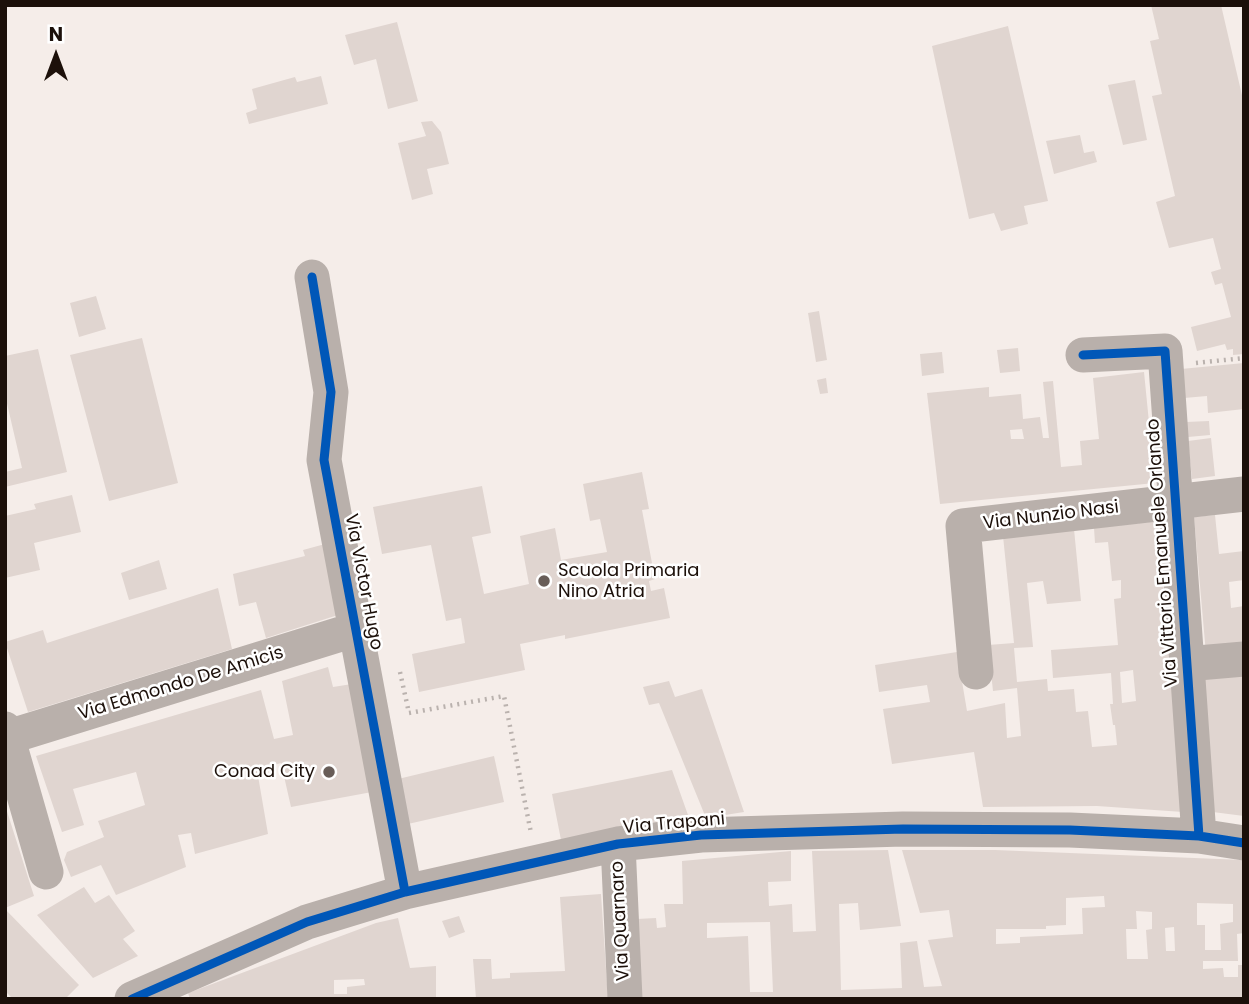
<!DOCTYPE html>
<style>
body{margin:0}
#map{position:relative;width:1249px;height:1004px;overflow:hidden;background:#f5ede9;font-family:Poppins,sans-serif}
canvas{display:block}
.frame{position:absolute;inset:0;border:7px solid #1c100a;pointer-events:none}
.north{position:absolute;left:21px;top:21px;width:70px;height:70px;-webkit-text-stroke:5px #fff;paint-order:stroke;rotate:0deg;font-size:19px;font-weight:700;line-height:28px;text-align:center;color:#1c100a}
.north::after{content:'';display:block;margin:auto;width:24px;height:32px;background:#1c100a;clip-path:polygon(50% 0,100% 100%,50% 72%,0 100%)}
</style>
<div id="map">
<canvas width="1249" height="1004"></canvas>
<div class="frame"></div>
<div class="north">N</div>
</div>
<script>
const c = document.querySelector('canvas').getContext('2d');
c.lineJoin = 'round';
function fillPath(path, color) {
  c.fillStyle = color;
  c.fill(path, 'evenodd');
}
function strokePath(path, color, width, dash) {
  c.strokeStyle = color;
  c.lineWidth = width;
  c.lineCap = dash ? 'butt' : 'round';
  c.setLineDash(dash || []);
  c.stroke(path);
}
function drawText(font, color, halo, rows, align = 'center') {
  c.font = font + ' Poppins,sans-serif';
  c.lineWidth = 5;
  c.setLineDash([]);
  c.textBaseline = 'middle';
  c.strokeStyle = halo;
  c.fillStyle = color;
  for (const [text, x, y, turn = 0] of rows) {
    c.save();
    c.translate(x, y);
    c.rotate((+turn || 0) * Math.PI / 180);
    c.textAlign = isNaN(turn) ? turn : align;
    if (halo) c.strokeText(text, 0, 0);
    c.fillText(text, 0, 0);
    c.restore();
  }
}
const building = new Path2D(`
 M1151 5H1221L1244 104V354L1233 355V349L1227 350 1225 344 1197 351 1191 327 1231 317 1222 283 1215 285 1211 272 1221 269 1213 238 1169 248 1156 202 1175 196 1152 96 1162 94 1150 41 1159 39Z
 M397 22 418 101 388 109 376 59 354 65 345 35Z
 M1008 26 1048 201 1024 206 1028 224 1001 231 994 213 969 219 932 46Z
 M321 76 328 104 249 124 246 113 257 109 252 89 295 77 297 82Z
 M1135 80 1147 140 1123 145 1108 85Z
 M432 121 441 132 449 164 427 169 433 194 412 200 398 143 426 136 421 122Z
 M1080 135 1084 153 1094 151 1097 162 1054 174 1046 141Z
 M96 296 106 329 79 337 70 303Z
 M819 311 827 360 816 362 808 313Z
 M142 338 178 483 109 501 70 355Z
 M1018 348 1020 371 1000 373 997 350Z
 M38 349 67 472 5 487V472L22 468 5 395V356Z
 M942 352 944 373 922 376 920 354Z
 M1244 363V409L1208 413 1207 396 1184 398 1181 369Z
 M1144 372 1155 483 940 504 927 393 989 387V397L1021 394 1023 419 1040 417 1043 438H1049L1043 382 1053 381 1061 467 1082 465 1080 441 1099 439 1093 378ZM1022 429 1024 439H1011L1010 430Z
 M826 378 828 393 820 394 817 380Z
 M1209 421 1210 435 1188 437 1186 422Z
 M1211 438 1215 476 1192 479 1188 441Z
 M642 472 649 509 642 510 655 579 649 581 651 591 664 588 670 618 565 639V635L520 644 525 670 419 692 412 654 465 643 461 618 446 621 431 545 382 554 373 507 482 486 491 533 472 537 484 594 529 584 520 536 555 528 561 560 607 552 600 519 590 521 583 484Z
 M72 495 81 532 34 543 40 570 5 578V516L36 509 34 504Z
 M1215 515 1219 554 1244 551V580L1229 582 1231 608 1244 606V650L1206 654 1194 517Z
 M1158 521 1183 812 1097 806 983 807 974 752 892 764 883 709 930 702 927 685 879 692 875 665 957 652 967 711 1005 703 1007 738 1021 736 1017 688 993 691 988 645 1014 643 1003 536 1074 529 1081 601 1047 604 1043 581 1027 583 1033 647 1014 648 1017 682 1047 679 1048 691 1074 689 1076 712 1088 711 1092 747 1117 745 1115 725H1113L1110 704H1113L1111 673 1053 678 1051 650 1118 645 1114 599 1121 598V580L1112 581 1108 542 1095 543 1094 528ZM1133 670 1136 701 1122 703 1120 672Z
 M325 544 338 615 266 638 256 602 239 606 233 574 305 556 303 550Z
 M159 560 167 589 129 600 121 573Z
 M218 588 232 649 28 712 5 642 43 630 47 643Z
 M328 667 333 687 352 684 372 792 291 807 281 763 257 770 268 834 195 854 191 833 178 835 186 867 116 895 101 865 71 877 64 860 67 852 104 837 98 821 145 805 136 772 73 789 84 825 62 832 36 756 261 690 274 739 293 735 282 681Z
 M1244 675V816L1205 811 1195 680Z
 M669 681 675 697 702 689 744 812 706 818 659 703 649 705 643 687Z
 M494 756 504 802 408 824 398 779Z
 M672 770 688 815 561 840 552 794Z
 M5 805 34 896 5 908Z
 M888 850 901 926 860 930 858 903 839 904 841 990 902 988 900 943 917 941 924 987 942 986 928 940 953 937 949 910 920 913 902 850H995L1244 860V933L1237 934 1238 961H1203V969L1223 968 1224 977H1238V965H1244V999H639L637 919 656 918 657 928 666 927 664 904H683L682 861 791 851V881L768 882 769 906 792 904 793 932 816 931 812 851ZM1104 896 1105 907 1082 908 1083 934 1020 937V943L996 944V929H1046V926L1066 925V898ZM1197 903 1233 904V922L1220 924 1221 950H1205V925H1197ZM1136 911 1152 912V929L1146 930 1148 959H1127L1126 929H1137ZM770 922 773 992H750L748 936 707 938V923ZM1174 927 1175 951H1166L1165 928Z
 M84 887 95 903 109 895 135 931 123 939 138 956 93 978 37 915Z
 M601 894 608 999H476L473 959H491L492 979 510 978V973L565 971 560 897Z
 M5 909 79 985 65 999H13L5 991Z
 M459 916 465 932 449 938 442 921Z
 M398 918 410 968 436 966V999H190L188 993 376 923ZM364 979 365 985 347 987V994H334V980Z`);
const path = new Path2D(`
 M1196 363 1244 358
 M400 672 409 713 504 696 531 833`);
const minor = new Path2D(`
 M312 277 331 392 324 460 405 892
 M1083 355 1165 351 1199 836
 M1186 664 1244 659
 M976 672 963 526 1244 494
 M5 729 46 872
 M5 738 357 629
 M618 844 625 999
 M132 999 307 922 405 892 618 844 701 835 903 829 1070 830 1199 836 1244 843`);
const cycleway = new Path2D(`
 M312 277 331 392 324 460 405 892
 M1083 355 1165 351 1199 836
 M132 999 307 922 405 892 618 844 701 835 903 829 1070 830 1199 836 1244 843`);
const markers = [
 [544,581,7,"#685d58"],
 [329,772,7,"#685d58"]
];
const streetNames = [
 ["Via Nunzio Nasi",1051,516,-7],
 ["Via Vittorio Emanuele Orlando",1163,553,-94],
 ["Via Victor Hugo",363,582,79],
 ["Via Edmondo De Amicis",181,684,-17],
 ["Via Trapani",674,824,-5],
 ["Via Quarnaro",621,921,-93]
];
const poiNames = [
 ["Scuola Primaria",558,571],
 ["Nino Atria",558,592],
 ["Conad City",315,772,"right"]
];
fillPath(building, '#e0d5d0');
strokePath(path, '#bab2ae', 4.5, [2, 5]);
strokePath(minor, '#b9b0ab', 35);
strokePath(cycleway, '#0057b8', 9);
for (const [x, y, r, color] of markers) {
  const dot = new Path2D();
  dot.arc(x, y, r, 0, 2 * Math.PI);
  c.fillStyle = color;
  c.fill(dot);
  strokePath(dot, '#fff', 2.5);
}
drawText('18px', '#1c100a', '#fff', streetNames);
drawText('18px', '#1c100a', '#fff', poiNames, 'left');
</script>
